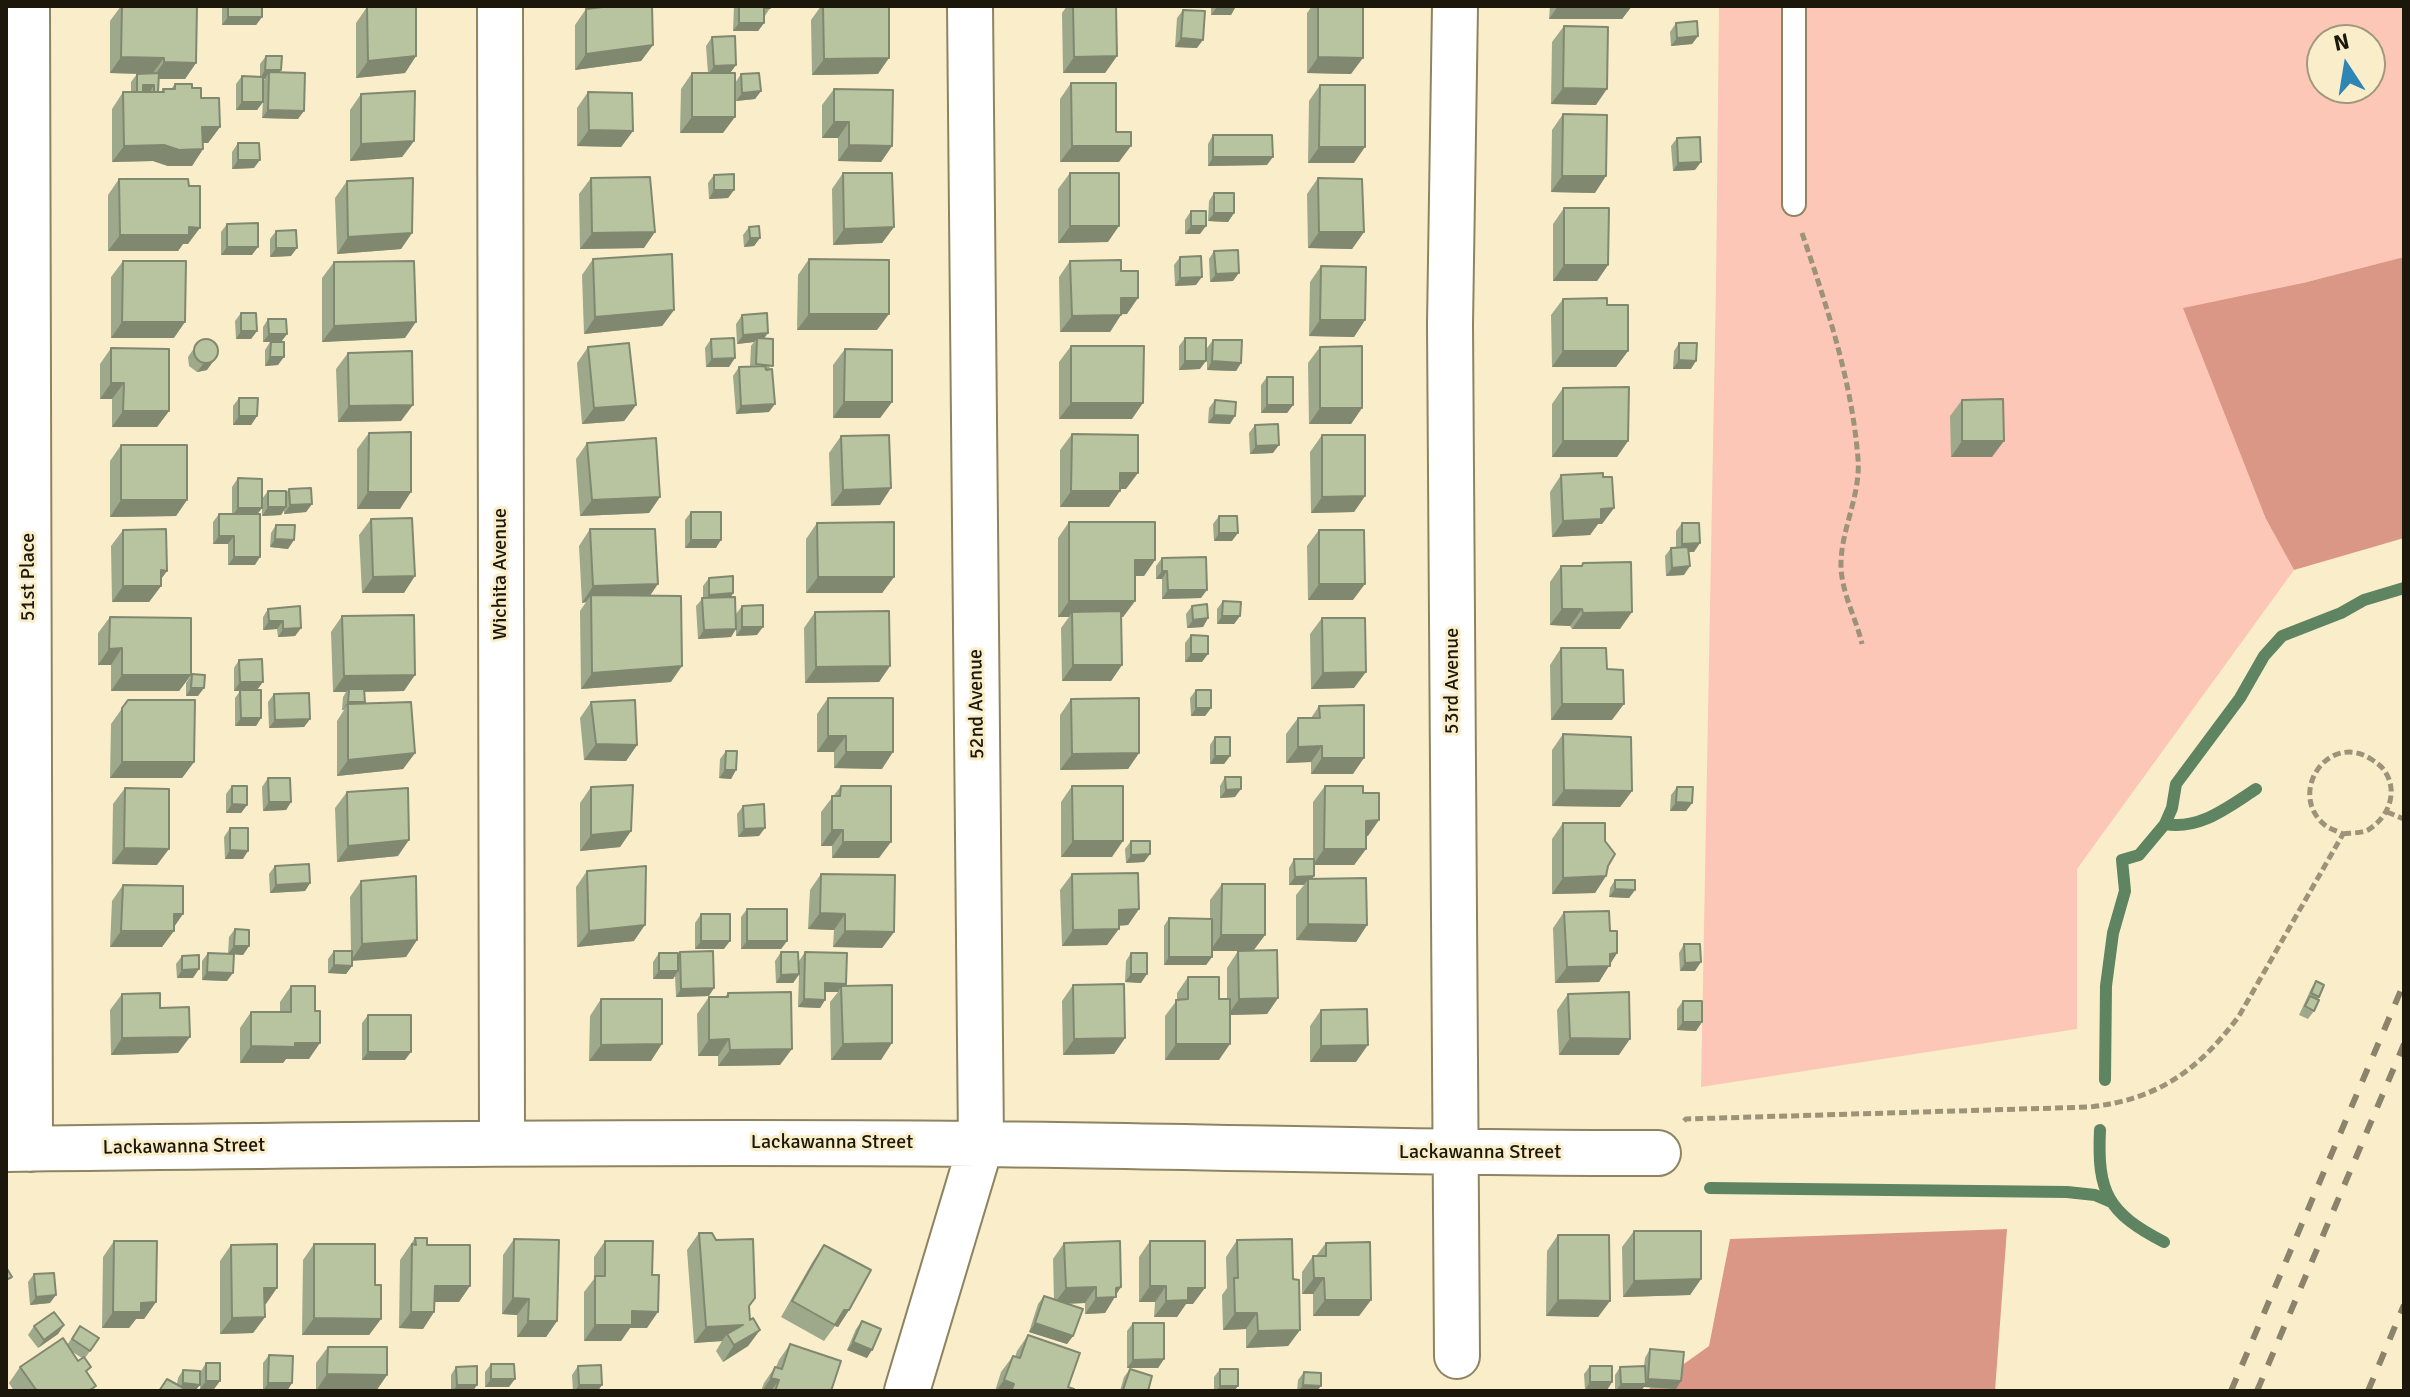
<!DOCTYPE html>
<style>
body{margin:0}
#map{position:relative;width:2410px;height:1397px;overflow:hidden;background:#faeeca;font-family:Signika,sans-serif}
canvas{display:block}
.frame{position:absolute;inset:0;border:8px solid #1b170a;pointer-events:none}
.north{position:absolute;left:2306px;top:24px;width:80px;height:80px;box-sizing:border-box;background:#faeeca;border:2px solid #a1987d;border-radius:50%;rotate:348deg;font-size:22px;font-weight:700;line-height:32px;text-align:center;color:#1b170a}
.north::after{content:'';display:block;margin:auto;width:28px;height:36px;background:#2e86b4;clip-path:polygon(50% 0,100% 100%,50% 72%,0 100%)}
</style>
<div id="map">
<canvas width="2410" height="1397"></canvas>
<div class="frame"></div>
<div class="north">N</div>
</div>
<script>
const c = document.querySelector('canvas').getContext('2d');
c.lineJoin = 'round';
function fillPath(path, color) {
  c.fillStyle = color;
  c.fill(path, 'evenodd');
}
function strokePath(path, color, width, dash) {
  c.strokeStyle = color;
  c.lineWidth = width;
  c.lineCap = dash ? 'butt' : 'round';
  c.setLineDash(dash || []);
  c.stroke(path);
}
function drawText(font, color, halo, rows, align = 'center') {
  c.font = font + ' Signika,sans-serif';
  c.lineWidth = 6;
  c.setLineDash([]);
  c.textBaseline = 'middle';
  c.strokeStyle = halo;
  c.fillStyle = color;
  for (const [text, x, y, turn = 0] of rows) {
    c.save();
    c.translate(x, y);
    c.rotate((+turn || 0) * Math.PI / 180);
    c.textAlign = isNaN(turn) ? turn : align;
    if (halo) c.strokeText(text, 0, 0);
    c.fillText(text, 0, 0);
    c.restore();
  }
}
const green = new Path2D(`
 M1719 6H2404V257L2303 283 2266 519 2294 570 2077 869V1029L1701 1087 1716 286ZM2322 40H2370V88H2322Z`);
const forest = new Path2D(`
 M2404 257V538L2294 570 2266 519 2183 308 2303 283Z
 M2007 1229 1995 1391H1646L1709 1346 1730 1239Z`);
const stream = new Path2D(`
 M2165 824C2200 830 2228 807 2256 789
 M2105 1080 2106 986 2113 933 2125 891 2122 860 2139 855 2165 824 2172 808 2176 784 2240 698 2264 656 2282 636 2341 613 2364 600 2404 588
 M2100 1130C2097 1193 2108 1213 2164 1242
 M1710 1188 2067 1192 2095 1195 2109 1201`);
const path = new Path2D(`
 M1802 233C1827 307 1852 381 1858 459 1861 496 1840 531 1841 567 1842 594 1856 618 1862 644
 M2387 812 2404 819
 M1684 1121 1686 1119 2090 1107C2158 1099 2198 1071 2239 1016L2343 834C2338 831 2330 829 2326 826 2286 795 2327 731 2371 759 2380 765 2384 768 2388 777 2397 797 2386 819 2368 830 2362 833 2351 833 2343 834`);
const service = new Path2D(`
 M1794 6V204`);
const minor = new Path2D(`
 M27 6 30 1149
 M500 6 502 1142
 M1455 6 1450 324 1457 1356
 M6 1149C330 1145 653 1141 977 1144 1204 1146 1431 1154 1658 1153
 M907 1391 981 1144 970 6`);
const rail = new Path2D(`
 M2231 1391 2404 983
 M2257 1391 2404 1044
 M2368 1391 2404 1305`);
const wall = new Path2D(`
 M121 6H197L196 63 185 79H159L158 92H161L163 89H171L175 84 192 88 201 98 220 127 208 143H203V149L192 166H168L153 161 112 162V109L123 92H131V82L137 74 110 73V21Z
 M222 6H262V17L256 25H222Z
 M734 6H770V8L765 16 764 23 758 31H733Z
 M821 6H889L878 74 812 75 811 20Z
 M1067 6H1116L1117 56 1105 73H1063L1062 13Z
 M1211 6H1236L1231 15H1211Z
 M1312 6H1363L1351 74 1307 73V13Z
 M1550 6H1632L1622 19H1549Z
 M367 7 416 56 405 73 356 78V23Z
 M586 9 653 45 641 61 575 70V25Z
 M1183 10 1197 48 1175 47 1177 18Z
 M1676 23 1698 36 1692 44 1671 46 1670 32Z
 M1564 26 1596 105 1551 104 1552 42Z
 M712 37 736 65 730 73 723 133H680L681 89 692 73H708L706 46Z
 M266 56 281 70 280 72 298 119 262 118 264 80 265 79H263V102L257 110H236V84L242 76 260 77V64Z
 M741 74 761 91 755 99 736 101 735 83Z
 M1071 83 1116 132 1119 162H1060V99Z
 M1320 85 1354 163H1308L1309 101Z
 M834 89 892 146 881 162 838 161V138H822V105Z
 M588 92 633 131 621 147 577 146V108Z
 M361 94 414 141 402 157 350 161V110Z
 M1563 114 1595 193 1551 192 1552 130Z
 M1213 135 1267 165 1208 166V144Z
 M1677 138 1695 170 1673 171 1671 146Z
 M238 143 254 168 232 169V152Z
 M843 173 894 227 882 243 833 245 832 189Z
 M1070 173 1108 242 1058 243V189Z
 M714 175 734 190 728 198 709 199 708 183Z
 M591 178 644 248 580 249 579 194Z
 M1318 178 1364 232 1352 249 1308 248 1307 194Z
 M119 179 188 244H183L178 251H108V195Z
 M347 181 412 233 401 249 337 254 335 198Z
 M1214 193 1234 213 1228 222 1208 221 1209 201Z
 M1564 208 1608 265 1597 281H1553V224Z
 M1191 211 1200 234H1185V220Z
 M227 224 252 255H221V232Z
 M749 227 760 238 754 246 744 247 743 235Z
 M276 231 291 256 270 257V239Z
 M1214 251 1233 281 1210 282 1209 259Z
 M1180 257 1196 285 1175 286 1174 265Z
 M593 259 674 310 662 326 584 334 582 275Z
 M809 259 877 330H797L798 275Z
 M123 261 174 338H111V277Z
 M1070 261 1121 271 1127 314H1121L1110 332H1060L1059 277Z
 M334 262 405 338 322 342V278Z
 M1321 266 1365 320 1354 337 1309 336 1310 282Z
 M1563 299 1607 305 1628 351 1616 367H1552L1551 315Z
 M241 313 257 331 251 339H236L235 321Z
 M742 315 768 333 764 338 770 370 769 412 736 414 733 376 739 367H750L751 346 754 342 737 344 736 324Z
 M268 319 287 334 281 342 278 365 265 366V350L270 342H263V327Z
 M1185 338 1200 369 1179 370V346Z
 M711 339 729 367H706L705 348Z
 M1213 340 1241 363 1236 371 1207 370V348Z
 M199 341 207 370 197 372 189 366 188 357Z
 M1679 343 1691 369H1673L1674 351Z
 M1071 346 1132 419H1059V362Z
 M588 347 636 405 624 421 582 424 577 363Z
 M1320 347 1362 408 1351 424H1309L1308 363Z
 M111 348 169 411 157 427H112V399H100V364Z
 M845 349 892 402 880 418H833V365Z
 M348 353 401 421 338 422 336 369Z
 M1267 377 1293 405 1287 413H1261V385Z
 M1563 388 1628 441 1617 457H1552V404Z
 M239 398 257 416 251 425H233V406Z
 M1215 400 1230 424 1208 423 1209 408Z
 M1962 400 1992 457H1951L1950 416Z
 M1255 425 1273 453 1250 454 1249 433Z
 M369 433 400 509H357V449Z
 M1072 434 1126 489H1120L1109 507H1060V450Z
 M1322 435 1365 496 1354 512 1311 513 1310 452Z
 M841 436 880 505 831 506 829 453Z
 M587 443 660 497 649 513 580 516 576 459Z
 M121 445 187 500 176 516 110 517V461Z
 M1561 475 1603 477 1614 508 1602 524H1598L1590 535 1552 537 1550 492Z
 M238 478 262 508 257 514 255 565H228V544H213V522L219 514H232V487Z
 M289 489 312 504 306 512 284 514V510L281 515 262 516V499L268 491 286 493Z
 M691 512 716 548H685V520Z
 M1219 516 1232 541H1214L1213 524Z
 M371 519 404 593H362L359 535Z
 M1069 522 1155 560 1144 576H1135V601L1123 617H1121L1122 665 1111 681H1062L1061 628 1069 617H1058V538Z
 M817 523 894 577 882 593H806V539Z
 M1682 523 1694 552H1689L1684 575 1666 576 1665 556 1671 548H1676V531Z
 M276 525 288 549 270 547 271 533Z
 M590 529 650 596 671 682 581 689 580 611 586 602 582 603 579 546Z
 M123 530 167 571 161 579V586L149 602H112L111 546Z
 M1319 530 1353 600H1308L1307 546Z
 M1162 558 1201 598 1162 599V579H1156V566Z
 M1583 563 1620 629H1572L1570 626 1550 625V582L1561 566H1581Z
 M709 578 733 593 731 597 736 614 742 606 757 635 736 636V629L731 637 698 639 696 606 703 598V586Z
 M1223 601 1240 616 1234 624H1217V609Z
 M1192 606 1208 618 1203 627 1187 628 1186 614Z
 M268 609 301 628 295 636 278 637 277 629 263 630V617Z
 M815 612 890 666 879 682 805 683 804 628Z
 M342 616 404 691 364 692V704L415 753 403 769 337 776V721L344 710H342L343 697 346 692H333L331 632Z
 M110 617 191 675 179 691H111V665H98V633Z
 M1322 618 1354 688 1311 689 1310 634Z
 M1191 635 1202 662H1185V643Z
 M1561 648 1607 669 1612 720H1551L1550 665Z
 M239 660 257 690 261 718 256 726H235V698L240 691H234V668Z
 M192 674 198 696H186V683Z
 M1196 690 1211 708 1205 716H1191L1190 698Z
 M274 694 310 719 304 727 269 728 268 702Z
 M828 698 882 769 834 768V752H817V714Z
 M1071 699 1139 753 1128 769 1060 770V715Z
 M128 700 194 762 182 778H110L111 724Z
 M591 702 637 745 626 761 584 760 580 718Z
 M1319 706 1353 774H1311V762L1286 763V734L1298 718H1311Z
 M1563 734 1632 791 1620 807 1552 806V750Z
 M1215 737 1230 756 1224 764H1210V745Z
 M726 751 736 770 731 779 719 778 720 759Z
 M1225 777 1235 797 1220 798V786Z
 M268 778 291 802 286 810 263 811 262 787Z
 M232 786 247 805 241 813H226V794Z
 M841 786 879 858H832V846H821V812Z
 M1072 786 1112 857H1061V802Z
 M1325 786 1363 793 1368 836H1366V849L1354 865H1314L1313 879 1367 925 1356 942 1296 940V895L1304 885H1289V868L1294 859H1313V802Z
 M591 787 631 831 620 847 580 851V803Z
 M1677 787 1692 803 1686 811H1670L1671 795Z
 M125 788 157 865 112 864 113 804Z
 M347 792 398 856 337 862 335 808Z
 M743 806 759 836 738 837 737 814Z
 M1563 823 1605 841 1606 876 1595 893 1552 894V839Z
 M230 828 243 859H225L224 837Z
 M1131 841 1150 854 1144 862 1126 863 1125 849Z
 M275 866 310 883 305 891 270 893 269 874Z
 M587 871 634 941 577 947 576 887Z
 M821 874 894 932 882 948 833 947 834 930 808 929 810 890Z
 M1072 874 1139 909 1128 925 1119 926 1107 945 1062 946 1060 890Z
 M1615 880 1635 890 1629 898 1609 897 1610 888Z
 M361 881 417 940 406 957 352 960V966L346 974 328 973V959L334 951H351L350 897Z
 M1222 884 1265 935 1253 951H1212V957L1206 965H1164V926L1169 918 1210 919V900Z
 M123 885 174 927 162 947H110L112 901Z
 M747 909 787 941 781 949H741V917Z
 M1564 912 1610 931 1617 953 1599 982 1555 983 1553 928Z
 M701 914 724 949H695V923Z
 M235 929 249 946 243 955 234 954 227 981 202 980V961L208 953 228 954 229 937Z
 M1684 944 1695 971H1680L1679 953Z
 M1238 951 1278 998 1267 1014 1230 1015 1219 1060H1165V1016L1177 1000V993L1188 977 1219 999H1227V968Z
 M680 952 709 996 676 997 675 976 673 979H653V962L659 953 678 955Z
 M781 952 799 961 805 952 844 986 881 1060H831L830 1002 838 992H825V1000L820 1008 798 1007 799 975 793 983H776L775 961Z
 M1131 953 1141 983 1125 982 1126 961Z
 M182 956 193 978H177L176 964Z
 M2316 981 2319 997 2314 1011 2308 1019 2299 1015 2311 989Z
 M1073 985 1125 1038 1114 1054 1063 1055 1062 1001Z
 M291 986 309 1059H286L283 1063H240V1028L251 1012H280V1002Z
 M728 993 780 1065 718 1066V1056H698L697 1014 709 997H725Z
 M122 994 160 1008 178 1053 111 1055 110 1010Z
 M1568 994 1619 1055H1559L1557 1010Z
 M601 999 651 1061H589L590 1016Z
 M1683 1001 1702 1022 1696 1031 1677 1030V1009Z
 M1321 1010 1356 1062H1310V1026Z
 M368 1015 405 1060H362V1023Z
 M1634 1231 1701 1279 1690 1295 1623 1297 1622 1247Z
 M699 1233 749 1306 750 1320 760 1330 748 1346 723 1362 716 1351 722 1341 694 1343 687 1250Z
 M1558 1235 1610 1301 1598 1317 1546 1316 1547 1251Z
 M415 1238 427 1245 459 1302H434V1312L423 1329 399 1328 400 1260Z
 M514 1239 557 1321 546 1337H517V1315L502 1314 503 1255Z
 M1237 1240 1293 1279 1300 1330 1288 1346 1246 1348V1329L1223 1330 1222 1295 1227 1288 1226 1257Z
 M114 1241 156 1302 144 1319H136L129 1328H102L103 1257Z
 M605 1241 652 1275 647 1328H630L621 1341H584V1292L594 1279V1257Z
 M1150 1241 1193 1304H1186L1177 1317H1154L1155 1302H1139V1257Z
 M1064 1243 1116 1295 1105 1313 1085 1314V1303L1066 1304 1073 1336 1067 1344 1029 1332 1038 1304 1044 1296 1054 1300 1053 1259Z
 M1326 1243 1371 1300 1359 1316H1313V1294H1302V1272L1313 1256H1316Z
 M314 1244 375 1285 381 1319 369 1335H302L303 1260Z
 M231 1245 266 1304 264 1305 265 1317 253 1333 220 1334V1261Z
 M824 1245 849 1310 838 1327 835 1326 824 1341 781 1317 813 1261Z
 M34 1274 50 1303 30 1305 28 1282Z
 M862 1321 867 1358 847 1350 856 1329Z
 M1133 1323 1164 1359 1158 1368H1127V1331Z
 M64 1325 58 1334 38 1348 28 1335 34 1326Z
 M80 1326 99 1338 85 1358 87 1372 96 1386 92 1391H14L9 1383 20 1367 67 1345ZM71 1351 82 1358 78 1361Z
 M1028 1335 1068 1387 1073 1391H995L1001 1372 1013 1356 1015 1357 1017 1351Z
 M790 1344 831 1391H761L764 1383 775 1367H776L779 1360Z
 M328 1347 387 1375 376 1391H316V1363Z
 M1650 1349 1676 1389 1644 1387 1641 1391H1615V1375L1620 1367 1644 1366 1645 1358Z
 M269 1355 292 1383 287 1391H263V1363Z
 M206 1363 220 1381 214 1389H200L201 1371Z
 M491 1364 509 1387H485V1372Z
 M578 1366 598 1391H573L572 1375Z
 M1590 1366 1612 1382 1607 1390H1585L1584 1374Z
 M456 1367 473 1391H451V1375Z
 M1130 1369 1148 1391H1120L1124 1377Z
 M1220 1369 1238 1386 1234 1391H1214V1377Z
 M183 1370 195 1391H159L177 1384 178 1378Z
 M1304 1372 1317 1391H1297L1298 1380Z`);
const shadedWall = new Path2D(`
 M1236 6 1231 15H1211L1217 7Z
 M1558 6H1632L1622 19H1549Z
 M228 17H262L256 25H222Z
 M739 23H764L758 31H733Z
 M1698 36 1692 44 1671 46 1677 38Z
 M1181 38 1203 40 1197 48 1175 47Z
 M653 45 641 61 575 70 586 54Z
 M416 56 405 73 356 78 368 61Z
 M1117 56 1105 73H1063L1074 57Z
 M121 57 164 58 152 74 110 73Z
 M1318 57 1363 58 1351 74 1307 73Z
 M889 58 878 74 812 75 824 59Z
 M164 62 196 63 185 79H152Z
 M736 65 730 73 708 75 714 66Z
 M265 70H281L275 78 269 72 265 79H260Z
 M143 85H154L149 94 137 101Z
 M1563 88 1607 89 1596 105 1551 104Z
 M761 91 755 99 736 101 742 93Z
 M242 102H263L257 110H236Z
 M268 110 304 111 298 119 262 118Z
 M692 117H735L723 133H680Z
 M834 122H849L838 138H822Z
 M202 127H220L208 143H191Z
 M589 130 633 131 621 147 577 146Z
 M414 141 402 157 350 161 361 144Z
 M164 145 203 149 192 166H168L153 161 112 162 124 146Z
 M849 145 892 146 881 162 838 161Z
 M1072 146H1131L1119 162H1060Z
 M1319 147H1365L1354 163H1308Z
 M1213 157H1273L1267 165 1208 166Z
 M238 160H260L254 168 232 169Z
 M1701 162 1695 170 1673 171 1678 163Z
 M1562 176H1606L1595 193 1551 192Z
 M714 190H734L728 198 709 199Z
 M1214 213H1234L1228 222 1208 221Z
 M1070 226H1119L1108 242 1058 243Z
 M1191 226H1206L1200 234H1185Z
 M189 227 200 228 188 244H183L178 251H108L120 235Z
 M894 227 882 243 833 245 844 229Z
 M655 232 644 248 580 249 592 233Z
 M1319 232H1364L1352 249 1308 248Z
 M412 233 401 249 337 254 348 237Z
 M750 238H760L754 246 744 247Z
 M227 247H258L252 255H221Z
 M276 248H297L291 256 270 257Z
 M1564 265H1608L1597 281H1553Z
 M1239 273 1233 281 1210 282 1216 274Z
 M1202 277 1196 285 1175 286 1180 278Z
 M1121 298H1138L1127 314 1109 315Z
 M674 310 662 326 584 334 595 317Z
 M809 314H889L877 330H797Z
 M1121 315 1110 332H1060L1072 316Z
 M1320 320H1365L1354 337 1309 336Z
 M122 322H185L174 338H111Z
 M416 322 405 338 322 342 334 326Z
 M241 331H257L251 339H236Z
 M768 333 762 341 757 338 754 342 737 344 743 335Z
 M269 334H287L281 342H263Z
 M1563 351H1628L1616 367H1552Z
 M218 355 207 370 197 372 203 364Z
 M270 357H284L278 365 265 366Z
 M735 358 729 367H706L712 359Z
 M1679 360 1696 361 1691 369H1673Z
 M1185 361H1206L1200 369 1179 370Z
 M1212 361 1241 363 1236 371 1207 370Z
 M111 383H124L112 399H100Z
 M844 402H892L880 418H833Z
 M1071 403H1143L1132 419H1059Z
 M775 404 769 412 736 414 741 406Z
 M413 405 401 421 338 422 349 406Z
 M636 405 624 421 582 424 594 408Z
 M1267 405H1293L1287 413H1261Z
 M1320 408H1362L1351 424H1309Z
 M123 411H169L157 427H112Z
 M1214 415 1235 416 1230 424 1208 423Z
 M239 416H257L251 425H233Z
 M1563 441H1628L1617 457H1552Z
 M1962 441H2004L1992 457H1951Z
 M1279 445 1273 453 1250 454 1256 446Z
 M1120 473H1138L1126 489H1109Z
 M891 488 880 505 831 506 843 490Z
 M1071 491H1120L1109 507H1060Z
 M368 492H411L400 509H357Z
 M1365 496 1354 512 1311 513 1322 497Z
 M660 497 649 513 580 516 592 500Z
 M121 500H187L176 516 110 517Z
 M312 504 306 512 284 514 290 505Z
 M268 507H286L281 515 262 516Z
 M238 508H262L256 516H232Z
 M1614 508 1602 524H1598L1590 535 1552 537 1563 521 1601 509Z
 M1219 533H1238L1232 541H1214Z
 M219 536H234L228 544H213Z
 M275 539 294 540 288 549 270 547Z
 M691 540H721L716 548H685Z
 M1700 543 1694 552H1677L1682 544Z
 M234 557H260L255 565H228Z
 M1135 560H1155L1144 576H1124Z
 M1690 566 1684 575 1666 576 1672 568Z
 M161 570 167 571 156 586H161L149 602H112L123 586Z
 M1162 571H1167L1162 579H1156Z
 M415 576 404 593H362L373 577Z
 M818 577H894L882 593H806Z
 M658 584 647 600 591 595 586 602 582 603 593 586Z
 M1319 584H1365L1353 600H1308Z
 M1168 590H1207L1201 598 1162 599Z
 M733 593 728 602 703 603 709 595Z
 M1069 601H1135L1123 617H1072V612L1069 617H1058Z
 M1562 609H1582L1570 626 1550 625Z
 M1632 612 1620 629H1572L1583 613Z
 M1222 616H1240L1234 624H1217Z
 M1208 618 1203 627 1187 628 1193 620Z
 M269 621H283L277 629 263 630Z
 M742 627H763L757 635 736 636Z
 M301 628 295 636 278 637 283 629Z
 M736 629 731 637 698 639 704 630Z
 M122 648 111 665H98L109 649Z
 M1191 654H1208L1202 662H1185Z
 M1073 665H1122L1111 681H1062Z
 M682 666 671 682 581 689 592 673Z
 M890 666 879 682 805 683 816 667Z
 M1366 672 1354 688 1311 689 1323 673Z
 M122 675H191L179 691H111Z
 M415 675 404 691 348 692 349 689 346 692H333L344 676Z
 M240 682H263L257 690 234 691Z
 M191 688H204L198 696H186Z
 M348 702H365L359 711 348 704 342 710Z
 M1562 704H1624L1612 720H1551Z
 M1196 708H1211L1205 716H1191Z
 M241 718H261L256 726H235Z
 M310 719 304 727 269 728 275 720Z
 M828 736H846L834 752H817Z
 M596 744 637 745 626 761 584 760Z
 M1322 746 1311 762 1286 763 1298 747Z
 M846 752H893L882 769 834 768Z
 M415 753 403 769 337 776 348 760Z
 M1139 753 1128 769 1060 770 1072 754Z
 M1215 756H1230L1224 764H1210Z
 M1322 758H1364L1353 774H1311Z
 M122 762H194L182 778H110Z
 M725 770H736L731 779 719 778Z
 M1241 789 1235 797 1220 798 1226 790Z
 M1564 790 1632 791 1620 807 1552 806Z
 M269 802H291L286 810 263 811Z
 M1676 802 1692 803 1686 811H1670Z
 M232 804 247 805 241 813H226Z
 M1379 820 1368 836 1354 837 1366 821Z
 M765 828 759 836 738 837 744 829Z
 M832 830H843L832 846H821Z
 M631 831 620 847 580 851 591 835Z
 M409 840 398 856 337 862 348 846Z
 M1073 841H1123L1112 857H1061Z
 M843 842H891L879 858H832Z
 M124 848 169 849 157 865 112 864Z
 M1324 849H1366L1354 865H1313Z
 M230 850 248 851 243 859H225Z
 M1150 854 1144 862 1126 863 1131 855Z
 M1314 876 1308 884V879L1304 885H1289L1295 877Z
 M1606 876 1595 893 1552 894 1563 878Z
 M310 883 305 891 270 893 276 885Z
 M1615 889 1635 890 1629 898 1609 897Z
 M1139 909 1128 925 1107 926 1119 910Z
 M820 913 845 914 834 930 808 929Z
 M174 914H183L172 930Z
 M1308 924 1367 925 1356 942 1296 940Z
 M645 925 634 941 577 947 589 931Z
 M1119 929 1107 945 1062 946 1073 930Z
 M121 931H174L162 947H110Z
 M845 931 894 932 882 948 833 947Z
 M1221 935H1265L1253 951H1210Z
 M417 940 406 957 351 961 362 944Z
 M701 941H730L724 949H695Z
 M747 941H787L781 949H741Z
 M234 946H249L243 955 228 954Z
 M1617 953 1599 982 1555 983 1567 967 1610 954Z
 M1169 957H1212L1206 965H1164Z
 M1701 962 1695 971H1680L1685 963Z
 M334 965 352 966 346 974 328 973Z
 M199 969 193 978H177L182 970Z
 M659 971H678L673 979H653Z
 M207 972 233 973 227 981 202 980Z
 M799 974 793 983H776L781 975Z
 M1131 974H1147L1141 983 1125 982Z
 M825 983 846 984 842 990 841 986 838 992H820Z
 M714 988 709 996 676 997 681 989Z
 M1278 998 1267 1014 1228 1015 1239 999Z
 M804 999 825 1000 820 1008 798 1007Z
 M1683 1022H1702L1696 1031 1677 1030Z
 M190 1037 178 1053 111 1055 122 1038Z
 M1125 1038 1114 1054 1063 1055 1074 1039Z
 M1570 1038 1630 1039 1619 1055H1559Z
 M729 1039 718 1056H698L709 1040Z
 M295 1043H320L309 1059H286L283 1063H240L251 1046Z
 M892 1043 881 1060H831L843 1044Z
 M662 1044 651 1061H589L601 1045Z
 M1176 1044H1230L1219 1060H1165Z
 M1368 1045 1356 1062H1310L1321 1046Z
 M792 1049 780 1065 718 1066 730 1050Z
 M368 1052H411L405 1060H362Z
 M1314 1278H1324L1313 1294H1302Z
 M1701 1279 1690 1295 1623 1297 1634 1281Z
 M435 1286H470L459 1302H423Z
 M1150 1286H1166L1155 1302H1139Z
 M1096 1287 1085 1303 1054 1304 1066 1288Z
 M1121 1287 1105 1313 1085 1314 1096 1298 1116 1288Z
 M264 1288H277L266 1304 253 1305Z
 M1188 1288H1205L1193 1304H1186L1177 1317H1154L1166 1301Z
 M56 1295 50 1303 30 1305 36 1297Z
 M513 1298 529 1299 517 1315 502 1314Z
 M1325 1300H1371L1359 1316H1313Z
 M1558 1300 1610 1301 1598 1317 1546 1316Z
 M156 1302 144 1319H136L129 1328H102L113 1312 141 1303Z
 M844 1310H849L838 1327 835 1326Z
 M632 1311 658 1312 647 1328H630L621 1341H584L595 1325Z
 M411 1312H434L423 1329 399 1328Z
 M1235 1313H1257L1246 1329 1223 1330Z
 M265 1317 253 1333 220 1334 232 1318Z
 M314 1318 381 1319 369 1335H302Z
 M528 1321H557L546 1337H517Z
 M1035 1323 1073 1336 1067 1344 1029 1332Z
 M64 1325 58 1334 38 1348 44 1340Z
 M743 1325 727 1334 722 1341 694 1343 706 1327Z
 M760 1330 748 1346 723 1362 734 1345Z
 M1300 1330 1288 1346 1246 1348 1258 1331Z
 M853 1342 872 1350 867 1358 847 1350Z
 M1164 1359 1158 1368H1127L1133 1360Z
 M327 1374 387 1375 376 1391H316Z
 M771 1378 779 1380 771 1391H762Z
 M491 1379H515L509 1387H485Z
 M1648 1379 1681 1381 1676 1389 1644 1387 1641 1391H1616L1621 1384H1645Z
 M1004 1380 1014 1384 1009 1391H996Z
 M206 1381H220L214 1389H200Z
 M1590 1382H1612L1607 1390H1585Z
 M183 1383 200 1385 195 1391H177Z
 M268 1383H292L287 1391H263Z
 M457 1385H477L473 1391H453Z
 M579 1385H602L598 1391H575Z
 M1303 1385 1321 1386 1317 1391H1299Z
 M1220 1386H1238L1234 1391H1216Z`);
const building = new Path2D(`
 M122 6H197L196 63 164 62V58L121 57Z
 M228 6H262V17H228Z
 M384 6H416V56L368 61 367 7Z
 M611 6H652L653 45 586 54V9Z
 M739 6H770V8H764V23H739Z
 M823 6H889V58L824 59Z
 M1073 6H1116L1117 56 1074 57Z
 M1318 6H1363V58L1318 57Z
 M1183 10 1205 11 1203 40 1181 38Z
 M1697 21 1698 36 1677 38 1676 23Z
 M1564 26 1608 27 1607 89 1563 88Z
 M735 36 736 65 714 66 712 37Z
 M266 56H282L281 70H265Z
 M269 72 305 73 304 111 268 110Z
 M159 73 158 92H154V85H143V92H137V74Z
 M692 73H735V117H692Z
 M759 73 761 91 742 93 741 74Z
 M242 76 263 77V102H242Z
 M1071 83H1116V132H1131V146H1072Z
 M175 84H192V88H201V98H219L220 127H202L203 149 179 150 164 145 124 146 123 92H164L163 89H175Z
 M1320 85H1365V147H1319Z
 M834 89 893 90 892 146 849 145V122H834Z
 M415 91 414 141 361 144V94Z
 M588 92 632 93 633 131 589 130Z
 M1563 114 1607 115 1606 176H1562Z
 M1213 135H1272L1273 157H1213Z
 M1700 137 1701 162 1678 163 1677 138Z
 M238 143H259L260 160H238Z
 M843 173H892L894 227 844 229Z
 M1070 173H1119V226H1070Z
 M734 174V190H714V175Z
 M650 177 655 232 592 233 591 178Z
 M413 178 412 233 348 237 347 181Z
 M1318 178 1362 179 1364 232H1319Z
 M119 179H188L189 186H200V228L189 227V235H120Z
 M1214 193H1234V213H1214Z
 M1564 208H1609L1608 265H1564Z
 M1191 211H1206V226H1191Z
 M258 223V247H227V224Z
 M759 226 760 238H750L749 227Z
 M296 230 297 248H276V231Z
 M1238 250 1239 273 1216 274 1214 251Z
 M672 254 674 310 595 317 593 259Z
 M1201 256 1202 277 1180 278V257Z
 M809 259 889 260V314H809Z
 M1121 260V271H1138V298H1121V315L1072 316 1070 261Z
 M123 261H186L185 322H122Z
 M414 261 416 322 334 326V262Z
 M1321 266 1366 267 1365 320H1320Z
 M1607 298V305H1628V351H1563V299Z
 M241 313H256L257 331H241Z
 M767 313 768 333 743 335 742 315Z
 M268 319H286L287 334H269Z
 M734 338 735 358 712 359 711 339Z
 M757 338 773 339V366L756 364Z
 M1185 338H1206V361H1185Z
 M194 351a12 12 0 1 1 24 0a12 12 0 1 1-24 0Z
 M1213 340H1242L1241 363 1212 361Z
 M271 342H284V357H270Z
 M629 343 636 405 594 408 588 347Z
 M1679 343H1697L1696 361 1679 360Z
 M1071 346H1144L1143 403H1071Z
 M1362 346V408H1320V347Z
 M111 348 169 349V411H123L124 383H111Z
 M845 349 892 350V402H844Z
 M412 351 413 405 349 406 348 353Z
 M765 366 766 370 772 369 775 404 741 406 739 367Z
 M1267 377H1293V405H1267Z
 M1629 387 1628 441H1563V388Z
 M239 398H258L257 416H239Z
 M2003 399 2004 441H1962V400Z
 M1215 400 1236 402 1235 416 1214 415Z
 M1278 424 1279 445 1256 446 1255 425Z
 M411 432V492H368L369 433Z
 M1072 434 1138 435V473H1120V491H1071Z
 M889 435 891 488 843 490 841 436Z
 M1322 435H1365V496L1322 497Z
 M656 438 660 497 592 500 587 443Z
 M121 445H187V500H121Z
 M1603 473V477H1612L1614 508 1601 509V519L1563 521 1561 475Z
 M238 478 262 479V508H238Z
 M311 488 312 504 290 505 289 489Z
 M268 491H286V507H268Z
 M691 512H721V540H691Z
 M219 514H260V557H234V536H219Z
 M1219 516H1237L1238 533H1219Z
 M412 518 415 576 373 577 371 519Z
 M894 522V577H818L817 523Z
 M1069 522H1155V560H1135V601H1069Z
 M1682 523H1699L1700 543 1682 544Z
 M276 525H295L294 540 275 539Z
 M166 529 167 571 161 570V586H123V530Z
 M590 529H655L658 584 593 586Z
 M1319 530H1364L1365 584H1319Z
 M1688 547 1690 566 1672 568 1671 548Z
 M1206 557 1207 590H1168L1167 571H1162V558Z
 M1631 562 1632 612 1583 613 1582 609H1562L1561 566H1582L1583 563Z
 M733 576V593L709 595V578Z
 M591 595 681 596 682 666 592 673Z
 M735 597 736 629 704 630 702 598Z
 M1223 601 1241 602 1240 616H1222Z
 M1207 604 1208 618 1193 620 1192 606Z
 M763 605V627H742V606Z
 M300 606 301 628 283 629V621H269L268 609Z
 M889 611 890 666 816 667 815 612Z
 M1121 611 1122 665H1073L1072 612Z
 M414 615 415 675 344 676 342 616Z
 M110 617 191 618V675H122V648L109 649Z
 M1322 618H1365L1366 672 1323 673Z
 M1191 635 1208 636V654H1191Z
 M1561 648H1606L1607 669 1623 670 1624 704H1562Z
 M262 659 263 682H240L239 660Z
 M192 674 205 675 204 688H191Z
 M349 689H364L365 702H348Z
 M240 690H261V718H241Z
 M1196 690H1211V708H1196Z
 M309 693 310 719 275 720 274 694Z
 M828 698H893V752H846V736H828Z
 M1139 698V753L1072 754 1071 699Z
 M128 700H195L194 762H122V708Z
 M635 700 637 745 596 744 591 702Z
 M411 702 415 753 348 760V704Z
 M1364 705V758H1322V746L1298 747V718H1320L1319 706Z
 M1563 734 1631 737 1632 791 1564 790Z
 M1215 737H1230V756H1215Z
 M726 751H737L736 770H725Z
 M1225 777H1241V789L1226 790Z
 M268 778H290L291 802H269Z
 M633 785 631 831 591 835V787Z
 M232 786H247V805L232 804Z
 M841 786H891V842H843V830H832V796H840Z
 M1072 786H1123V841H1073Z
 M1325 786H1363V793H1379V820L1366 821V849H1324Z
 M1677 787H1693L1692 803 1676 802Z
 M125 788 169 789V849L124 848Z
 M408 788 409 840 348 846 347 792Z
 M764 804 765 828 744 829 743 806Z
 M1563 823H1605V841L1615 854 1608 866 1606 876 1563 878Z
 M230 828H248V851L230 850Z
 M1131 841H1150V854L1131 855Z
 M1294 859H1314V876L1295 877Z
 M309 864 310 883 276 885 275 866Z
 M646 866 645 925 589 931 587 871Z
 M1138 873 1139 909 1119 910V929L1073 930 1072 874Z
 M821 874 895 875 894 932 845 931V914L820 913Z
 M416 876 417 940 362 944 361 881Z
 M1366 878 1367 925 1308 924V879Z
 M1615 880H1635V890L1615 889Z
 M1222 884H1265V935H1221Z
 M123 885 183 886V914H174V931H121Z
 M747 909H787V941H747Z
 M1609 911 1610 931H1617V953L1610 954V966L1567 967 1564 912Z
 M701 914H730V941H701Z
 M1169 918 1212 919V957H1169Z
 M235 929 249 930V946H234Z
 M1684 944H1700L1701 962 1685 963Z
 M1277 950 1278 998 1239 999 1238 951Z
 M334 951H352V966L334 965Z
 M713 951 714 988 681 989 680 952Z
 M781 952H798L799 974 781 975Z
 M805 952 847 953 846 984 825 983V1000L804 999Z
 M208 953 234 954 233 973 207 972Z
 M659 953H678V971H659Z
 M1131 953H1147V974H1131Z
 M199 955V969L182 970V956Z
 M1188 977H1219V999H1230V1044H1176V1000L1188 999Z
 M2316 981 2324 985 2319 997 2311 993Z
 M1124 984 1125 1038 1074 1039 1073 985Z
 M892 985V1043L843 1044 841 986Z
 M291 986H315V1011H320V1043H295V1047L251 1046V1012H291Z
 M791 992 792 1049 730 1050 729 1039 709 1040V997H728V993Z
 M1629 992 1630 1039 1570 1038 1568 994Z
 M160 993V1008L189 1007 190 1037 122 1038V994Z
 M2310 996 2319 1000 2314 1011 2305 1006Z
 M601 999H662V1044L601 1045Z
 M1683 1001H1702V1022H1683Z
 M1367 1009 1368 1045 1321 1046V1010Z
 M368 1015H411V1052H368Z
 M1634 1231H1701V1279L1634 1281Z
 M699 1233H712L716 1240 753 1239 755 1298 749 1306 750 1320 753 1318 760 1330 734 1345 727 1334 743 1325 706 1327Z
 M1558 1235H1609L1610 1301 1558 1300Z
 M415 1238H427V1245H470V1286H435L434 1312H411L412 1244 416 1245Z
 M514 1239 559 1240 557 1321H528L529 1299 513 1298Z
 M1292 1239 1293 1279 1299 1280 1300 1330 1258 1331 1257 1313H1235L1234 1278H1238L1237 1240Z
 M114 1241H157L156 1302 141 1303V1312H113Z
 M605 1241H653L652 1275H659L658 1312 632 1311V1325H595V1276H605Z
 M1120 1241 1121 1287 1116 1288V1297L1096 1298V1287L1066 1288 1064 1243Z
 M1150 1241H1205V1288H1188V1300L1166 1301V1286H1150Z
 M1370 1242 1371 1300H1325L1324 1278H1314L1313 1256H1326V1243Z
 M277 1244V1288H264L265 1317 232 1318 231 1245Z
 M314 1244H375V1285H381V1319L314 1318Z
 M824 1245 871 1270 849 1310H844L835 1325 792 1301Z
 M6 1267 12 1277 6 1280Z
 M54 1273 56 1295 36 1297 34 1274Z
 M1044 1296 1083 1309 1073 1336 1035 1323Z
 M54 1312 64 1325 44 1340 34 1326Z
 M862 1321 881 1329 872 1350 853 1342Z
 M1133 1323H1164V1359L1133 1360Z
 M80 1326 99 1338 90 1351 72 1339Z
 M1028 1335 1080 1353 1068 1387 1074 1389 1073 1391H1011L1014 1384 1004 1380 1013 1356 1020 1358Z
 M63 1338 78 1361 84 1357 91 1367 86 1371 96 1386 88 1391H37L20 1367Z
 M790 1344 841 1361 831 1391H775L779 1380 771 1378 775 1367 782 1369Z
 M328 1347H387V1375L327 1374Z
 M1650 1349 1684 1352 1681 1381 1648 1379Z
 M269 1355 293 1356 292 1383H268Z
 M206 1363H220V1381H206Z
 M491 1364H514L515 1379H491Z
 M601 1365 602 1385H579L578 1366Z
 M477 1366V1385H457L456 1367Z
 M1590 1366H1612V1382H1590Z
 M1645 1366 1646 1384H1621L1620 1367Z
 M1130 1369 1152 1376 1148 1391 1123 1390Z
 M1220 1369H1238V1386H1220Z
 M183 1370 200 1371V1385L183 1383Z
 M1304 1372 1321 1373V1386L1303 1385Z
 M167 1379 187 1390V1391H159Z`);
const streetNames = [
 ["Wichita Avenue",501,574,-90],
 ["51st Place",29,577,-90],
 ["53rd Avenue",1453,681,-90],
 ["52nd Avenue",977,704,-91],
 ["Lackawanna Street",832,1143],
 ["Lackawanna Street",184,1147,-1],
 ["Lackawanna Street",1480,1153]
];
fillPath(green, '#fdc7b8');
fillPath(forest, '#db9786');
strokePath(stream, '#5e8461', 12);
strokePath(service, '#8e8462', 26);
strokePath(minor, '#8e8462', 48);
strokePath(path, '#9c9379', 5, [8, 4]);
strokePath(service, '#fff', 22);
strokePath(minor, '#fff', 44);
strokePath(rail, '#8b836b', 6, [14, 14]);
fillPath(wall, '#9ea88a');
fillPath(shadedWall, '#818870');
fillPath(building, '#b8c3a0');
strokePath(building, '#818870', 2);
drawText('20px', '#1b170a', '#faeeca', streetNames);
</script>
